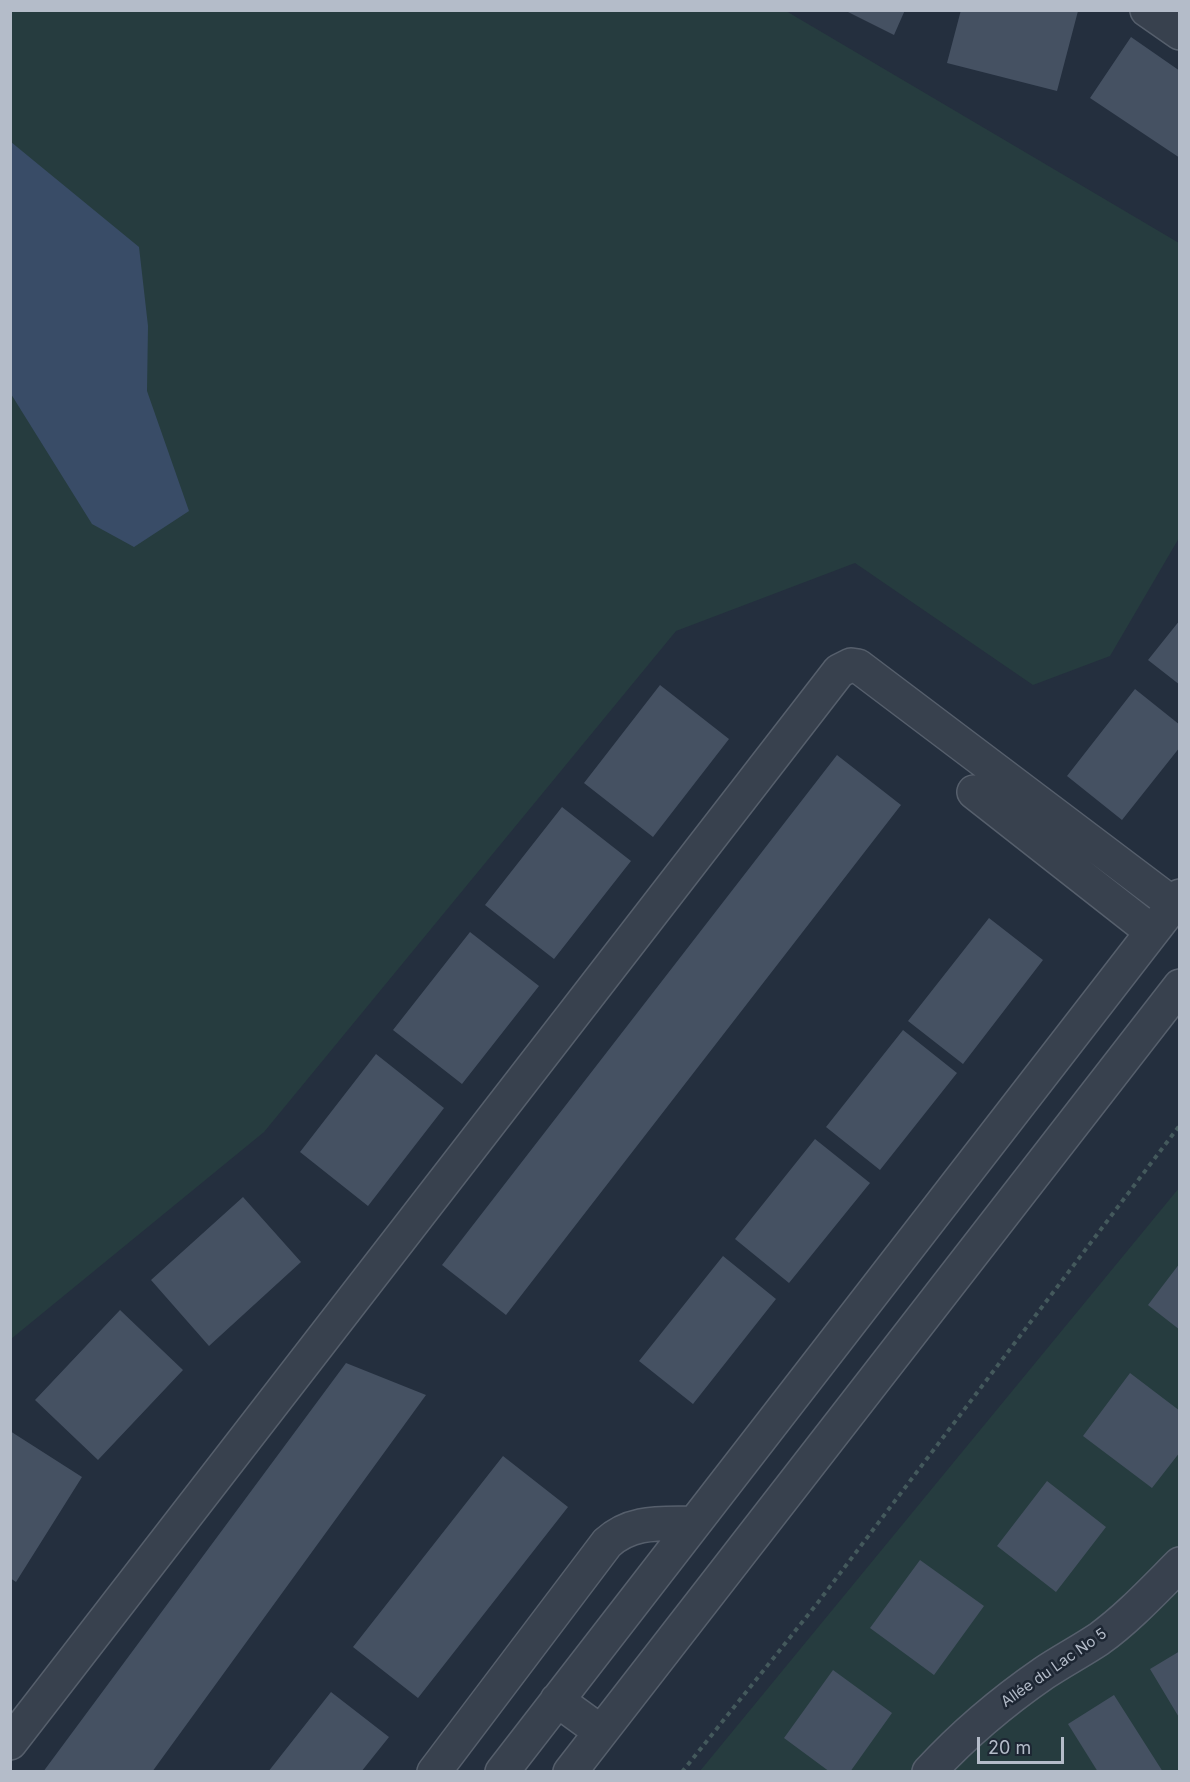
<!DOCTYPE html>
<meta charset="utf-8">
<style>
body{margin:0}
#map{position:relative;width:1190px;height:1782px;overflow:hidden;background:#242f3e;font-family:Inter,sans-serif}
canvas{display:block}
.frame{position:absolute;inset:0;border:12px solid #b4bcc9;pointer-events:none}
.scale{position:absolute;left:977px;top:1737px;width:87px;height:27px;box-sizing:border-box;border:3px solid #b4bcc9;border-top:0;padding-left:8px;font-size:18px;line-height:21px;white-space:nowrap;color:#b4bcc9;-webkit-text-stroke:4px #1d2633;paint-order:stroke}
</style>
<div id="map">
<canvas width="1190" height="1782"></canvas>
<div class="frame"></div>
<div class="scale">20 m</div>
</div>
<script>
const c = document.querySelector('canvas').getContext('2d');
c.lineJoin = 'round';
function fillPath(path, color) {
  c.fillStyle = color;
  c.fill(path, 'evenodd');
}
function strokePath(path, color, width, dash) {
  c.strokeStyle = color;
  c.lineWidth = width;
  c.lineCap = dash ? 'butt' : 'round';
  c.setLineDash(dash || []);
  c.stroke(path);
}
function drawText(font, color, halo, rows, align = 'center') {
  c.font = font + ' Inter,sans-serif';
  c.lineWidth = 5;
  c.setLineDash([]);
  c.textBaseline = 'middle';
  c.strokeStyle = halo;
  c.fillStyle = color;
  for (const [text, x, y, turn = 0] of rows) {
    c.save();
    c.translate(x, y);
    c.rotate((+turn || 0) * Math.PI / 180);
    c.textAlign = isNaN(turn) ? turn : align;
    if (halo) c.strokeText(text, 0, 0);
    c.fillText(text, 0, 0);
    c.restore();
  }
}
const green = new Path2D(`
 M11 11H786L1179 243V538L1110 656 1033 685 855 563 676 631 264 1132 11 1339Z
 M1179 1188V1771H700Z`);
const water = new Path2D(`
 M11 142 139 247 148 326 147 391 189 511 134 547 92 524 11 394Z`);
const building = new Path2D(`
 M844 10H905L894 35Z
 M961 10 1078 11 1057 91 947 63Z
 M1131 37 1180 71V158L1090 98Z
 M1180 620V685L1148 660Z
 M660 685 729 739 653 837 584 783Z
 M1135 689 1180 725V747L1122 820 1067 776Z
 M837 755 901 805 506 1315 442 1265Z
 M562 807 631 861 554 959 485 905Z
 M989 918 1043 960 963 1064 908 1021Z
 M470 932 539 986 462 1084 393 1030Z
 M903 1030 957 1073 880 1170 826 1127Z
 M376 1054 444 1108 368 1206 300 1152Z
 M815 1139 870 1183 789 1283 735 1239Z
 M243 1197 301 1262 209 1346 151 1280Z
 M723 1256 776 1299 693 1404 639 1361Z
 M1180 1263V1330L1148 1305Z
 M120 1310 183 1370 98 1460 35 1400Z
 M346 1363 426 1395 152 1772H43Z
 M1130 1373 1180 1411V1452L1152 1488 1083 1436Z
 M10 1431 82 1477 16 1582 10 1578Z
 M503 1456 568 1507 418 1698 353 1647Z
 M1047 1481 1106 1527 1056 1592 997 1546Z
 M920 1560 984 1606 934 1675 870 1628Z
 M1180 1651V1719L1150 1669Z
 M833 1670 892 1713 850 1772H830L784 1738Z
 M331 1692 389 1737 361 1772H268Z
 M1114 1695 1163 1772H1098L1068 1724Z`);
const path = new Path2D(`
 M682 1772 816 1605 1180 1125`);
const minor = new Path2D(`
 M1147 10 1180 33
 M974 792 1151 931
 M557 1700 601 1732
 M10 1743 839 671 851 665 858 666 1173 904
 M434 1772 607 1543C632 1520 662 1524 693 1523
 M502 1772 1180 896
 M570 1772 1180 986
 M929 1772C964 1734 1002 1702 1044 1673 1062 1661 1081 1651 1099 1639 1128 1618 1154 1590 1180 1564`);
const streetNames = [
 ["Allée du Lac No 5",1054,1668,-35]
];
fillPath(green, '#263c3f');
fillPath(water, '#394c67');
fillPath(building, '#455162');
strokePath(minor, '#565f6c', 36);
strokePath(path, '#44595c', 4, [4.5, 4.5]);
strokePath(minor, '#38414e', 33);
drawText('15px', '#b4bcc9', '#1d2633', streetNames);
</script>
